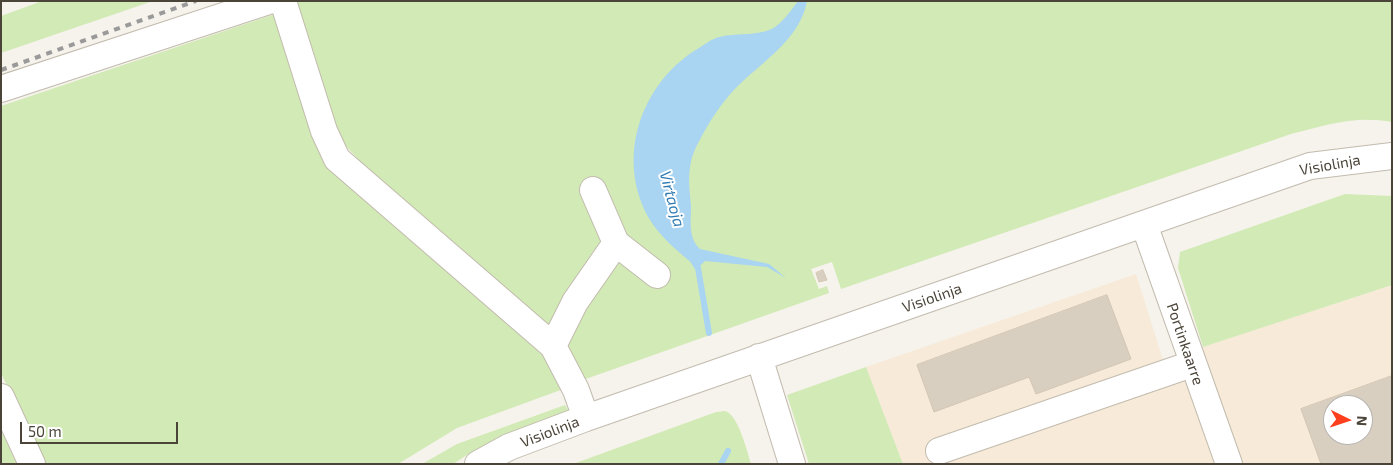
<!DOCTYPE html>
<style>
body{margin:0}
#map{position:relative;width:1393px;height:465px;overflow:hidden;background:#f6f3ec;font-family:"Exo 2",sans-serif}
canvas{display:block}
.frame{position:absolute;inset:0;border:2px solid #4b4439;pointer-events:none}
.north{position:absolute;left:1323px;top:395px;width:50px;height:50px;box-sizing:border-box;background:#fff;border:1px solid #b7b4b0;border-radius:50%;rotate:94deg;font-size:14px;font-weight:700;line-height:20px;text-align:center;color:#4b4439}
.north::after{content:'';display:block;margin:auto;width:18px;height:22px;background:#fc3f1d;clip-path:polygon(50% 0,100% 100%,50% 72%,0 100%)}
.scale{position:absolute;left:20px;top:422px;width:158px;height:22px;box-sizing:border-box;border:2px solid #4b4439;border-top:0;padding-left:6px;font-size:15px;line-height:18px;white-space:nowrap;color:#4b4439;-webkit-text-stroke:4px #fff;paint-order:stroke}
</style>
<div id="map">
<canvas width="1393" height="465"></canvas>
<div class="frame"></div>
<div class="north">N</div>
<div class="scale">50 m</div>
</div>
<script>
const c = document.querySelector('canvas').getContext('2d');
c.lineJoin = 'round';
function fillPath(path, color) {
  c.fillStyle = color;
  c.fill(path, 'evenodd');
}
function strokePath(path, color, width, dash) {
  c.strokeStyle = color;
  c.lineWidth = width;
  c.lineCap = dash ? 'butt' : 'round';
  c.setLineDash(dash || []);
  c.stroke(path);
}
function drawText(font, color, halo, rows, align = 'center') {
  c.font = font + ' "Exo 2",sans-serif';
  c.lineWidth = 4;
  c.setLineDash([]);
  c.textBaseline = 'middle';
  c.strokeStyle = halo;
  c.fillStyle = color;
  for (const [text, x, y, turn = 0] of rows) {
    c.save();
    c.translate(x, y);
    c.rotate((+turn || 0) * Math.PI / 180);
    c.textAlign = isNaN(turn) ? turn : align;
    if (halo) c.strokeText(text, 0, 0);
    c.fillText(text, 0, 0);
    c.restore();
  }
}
const commercial = new Path2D(`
 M1136 274 1163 360 1392 285V464H903L866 367ZM1333 405H1363V435H1333Z`);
const green = new Path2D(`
 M42 1H153L1 53V16Z
 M302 1H1392V122C1356 115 1326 125 1291 134L841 289 832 262 811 269 819 289 827 286 829 293 580 381 564 349 566 339 582 302 612 260 621 257 635 263 654 284 663 274 622 239 612 221 599 182 582 186 603 238 601 250 549 330 383 186 330 129 294 22V4Z
 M275 14 333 161 545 346 566 388 457 428 398 464H44L1 373V106Z
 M1345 194 1392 196V285L1203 347 1178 268 1180 252Z
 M866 367 903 464H809L787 395Z
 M565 405 570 413 506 437 467 455 453 464H422L457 444Z
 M725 411C738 414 747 451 751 464H573L716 412Z
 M1 430 17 464H1Z`);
const water = new Path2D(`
 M798 1H807C800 41 758 64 733 91 721 104 712 118 704 132 698 143 691 155 690 168 688 180 690 194 691 206 691 221 688 238 700 249L769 264 786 278 767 267 705 261 698 268C682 255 661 238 650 220 614 159 641 82 699 48 704 45 710 40 716 38 733 32 761 37 775 27 784 21 792 9 798 1Z`);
const stream = new Path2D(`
 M694 262 698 268 709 333
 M721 464 728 451`);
const building = new Path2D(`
 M823 270 827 280 819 282 816 273Z
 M1107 295 1131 359 1036 394 1029 377 934 412 917 365Z
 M1392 376V464H1321L1301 409ZM1333 405H1363V435H1333Z`);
const minor = new Path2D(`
 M283 1 324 131 337 159 553 346 576 390 586 418
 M1 89 269 1
 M593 190 616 243 657 275
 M1144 224 1229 464
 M553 346 575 302 616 243
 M759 357 792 464
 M1 397 32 464
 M939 451 1192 364
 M478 464 509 447 586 418 1310 166 1392 156`);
const rail = new Path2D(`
 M1 70 196 1`);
const streetNames = [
 ["Visiolinja",1330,165,-10],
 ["Visiolinja",932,298,-19],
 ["Portinkaarre",1185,344,71],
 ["Visiolinja",550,432,-21]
];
const waterNames = [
 ["Virtaoja",672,199,75]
];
fillPath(commercial, '#f7ead8');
fillPath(green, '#d2eab5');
fillPath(water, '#a9d4f2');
strokePath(stream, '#a9d4f2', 6);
fillPath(building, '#d8cfc1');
strokePath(building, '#d3c7b4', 1);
strokePath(minor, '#c2bbae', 28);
strokePath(minor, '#fff', 26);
strokePath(rail, '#9a9a9a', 4, [6, 6]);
drawText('15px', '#4b4439', '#fff', streetNames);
drawText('italic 16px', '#2e7ab2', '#fff', waterNames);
</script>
